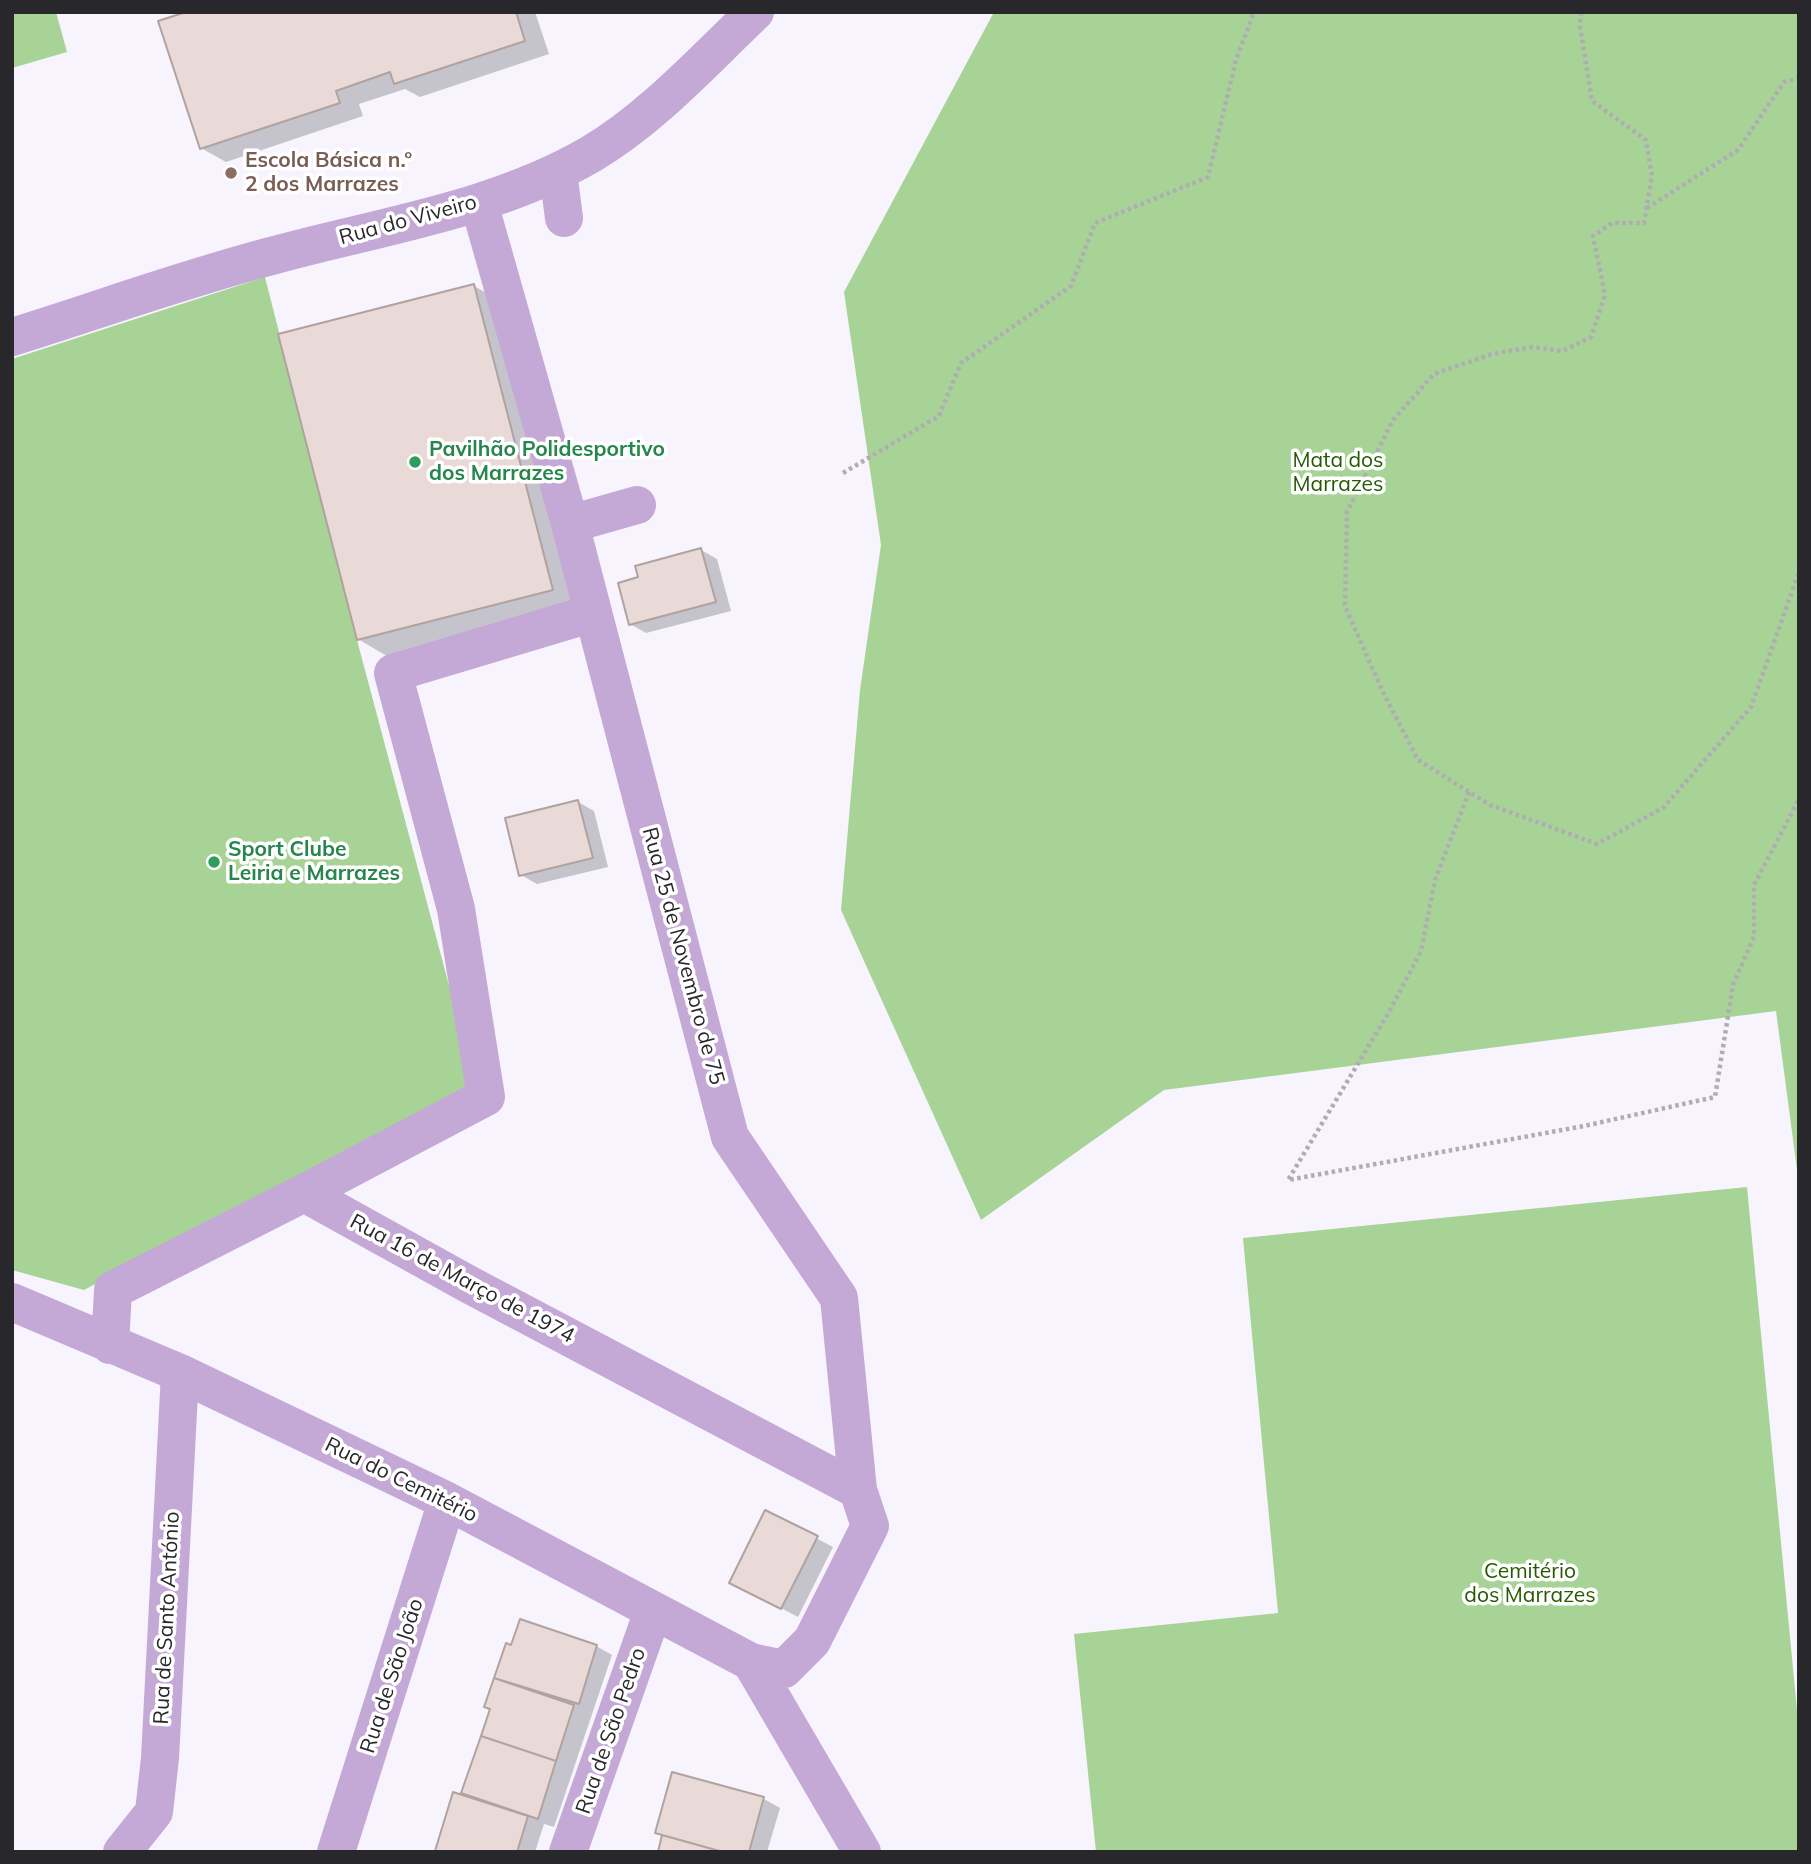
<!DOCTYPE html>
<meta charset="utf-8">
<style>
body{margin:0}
#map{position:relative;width:1811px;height:1864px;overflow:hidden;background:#f7f4fe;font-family:Mulish,sans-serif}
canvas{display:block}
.frame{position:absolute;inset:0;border:14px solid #28272b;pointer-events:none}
</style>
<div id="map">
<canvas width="1811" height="1864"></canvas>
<div class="frame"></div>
</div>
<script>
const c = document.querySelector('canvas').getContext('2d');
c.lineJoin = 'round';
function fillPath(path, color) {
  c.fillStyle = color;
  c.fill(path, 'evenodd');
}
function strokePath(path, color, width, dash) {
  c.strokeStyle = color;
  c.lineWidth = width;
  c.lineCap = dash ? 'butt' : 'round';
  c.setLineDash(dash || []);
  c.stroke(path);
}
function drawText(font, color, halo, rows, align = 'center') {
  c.font = font + ' Mulish,sans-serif';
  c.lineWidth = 7;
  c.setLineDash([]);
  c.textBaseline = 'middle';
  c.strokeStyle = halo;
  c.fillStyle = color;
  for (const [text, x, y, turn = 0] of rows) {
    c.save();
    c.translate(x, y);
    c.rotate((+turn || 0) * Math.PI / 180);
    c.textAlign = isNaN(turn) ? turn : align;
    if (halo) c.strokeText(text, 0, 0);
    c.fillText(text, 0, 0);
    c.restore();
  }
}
const green = new Path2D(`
 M12 12H56L67 52 12 68Z
 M994 12H1799V1185L1776 1011 1164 1090 981 1220 841 910 860 690 881 545 844 292Z
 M265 277 357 640 475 1083 84 1290 12 1270V359Z
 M1747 1187 1799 1731V1852H1096L1074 1634 1278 1613 1243 1238Z`);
const shadow = new Path2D(`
 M191 12H535L549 54 420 97 405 89 359 104 363 116 226 162 201 148Z
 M474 286 506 304 584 608 390 658 358 639Z
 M701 550 717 559 731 611 646 633 630 624Z
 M578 802 594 811 608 867 537 884 521 875Z
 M766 1512 833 1547 798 1617 745 1589Z
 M507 1645 596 1646 612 1655 554 1827 544 1824 535 1852H437L455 1794 462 1795 492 1710 486 1707Z
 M673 1774 764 1799 780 1808 767 1852H659L664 1836 657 1832Z`);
const building = new Path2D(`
 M186 12H516L525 41 394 84 390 72 336 91 340 103 200 149 158 21Z
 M474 284 553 590 357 640 278 334Z
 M701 548 716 602 629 625 618 583 638 577 635 566Z
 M578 800 593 858 519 876 505 818Z
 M765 1510 818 1536 781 1609 729 1583Z
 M520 1619 597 1645 579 1704 494 1678 506 1643 511 1645Z
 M494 1678 574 1705 556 1761 481 1736 490 1709 484 1707Z
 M481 1736 556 1761 538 1819 461 1793Z
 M672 1772 764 1797 749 1852H723L655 1833Z
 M453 1792 528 1816 517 1852 435 1851Z
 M662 1835 723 1852H658Z`);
const path = new Path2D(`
 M1581 12 1580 26 1592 101 1646 140 1652 176 1644 223H1612L1593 236 1605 295 1591 337 1563 351 1533 347 1492 354 1434 374 1393 420 1347 512 1345 606 1382 690 1418 760 1490 805 1597 844 1663 808 1751 707 1799 572
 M1647 208 1738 150 1784 82 1799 78
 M843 473 939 416 961 363 1071 286 1095 223 1208 177 1236 60 1254 12
 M1469 792 1435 880 1421 951 1389 1012 1288 1180 1584 1126 1715 1097 1733 985 1754 937V885L1799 799`);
const minor = new Path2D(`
 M558 172 564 218
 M12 337C99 310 186 278 275 255 381 226 495 210 591 154 652 118 703 61 755 12
 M570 524 637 505
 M304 1193 486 1097 456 909 393 673 593 613
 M12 1302 180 1373 447 1501 751 1662 784 1669 812 1641 870 1526 858 1490 839 1298 730 1137 570 524 479 203
 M110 1345 113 1290 304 1193 468 1284 858 1490
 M751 1662 862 1852
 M122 1852 154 1812 160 1758 180 1373
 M336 1852 447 1501
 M568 1852 653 1611`);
const markers = [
 [231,173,7,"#8d6e63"],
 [415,462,7,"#2e9e5b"],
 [214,862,7,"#2e9e5b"]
];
const educationNames = [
 ["Escola Básica n.º",245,161],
 ["2 dos Marrazes",245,185]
];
const streetNames = [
 ["Rua do Viveiro",408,220,-15],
 ["Rua 25 de Novembro de 75",683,956,75],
 ["Rua 16 de Março de 1974",462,1279,28],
 ["Rua do Cemitério",401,1480,26],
 ["Rua de Santo António",167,1618,-87],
 ["Rua de São João",392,1676,-72],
 ["Rua de São Pedro",611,1731,-71]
];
const leisureNames = [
 ["Pavilhão Polidesportivo",429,450],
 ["dos Marrazes",429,474],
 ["Sport Clube",228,850],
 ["Leiria e Marrazes",228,874]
];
const parkNames = [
 ["Mata dos",1338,461],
 ["Marrazes",1338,485],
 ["Cemitério",1530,1572],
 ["dos Marrazes",1530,1596]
];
fillPath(green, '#a8d396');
fillPath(shadow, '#0003');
fillPath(building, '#e9dad7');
strokePath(building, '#b0a29f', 2);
strokePath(path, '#afacb4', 4.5, [3.5, 3.5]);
strokePath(minor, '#c4a8d6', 38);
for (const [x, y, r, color] of markers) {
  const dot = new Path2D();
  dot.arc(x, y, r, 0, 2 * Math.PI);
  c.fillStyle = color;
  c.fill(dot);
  strokePath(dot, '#fff', 2.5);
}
drawText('bold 21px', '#785e54', '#fff', educationNames, 'left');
drawText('21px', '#28272b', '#fff', streetNames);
drawText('bold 21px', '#27864d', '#fff', leisureNames, 'left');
drawText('21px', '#255a00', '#fff', parkNames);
</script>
